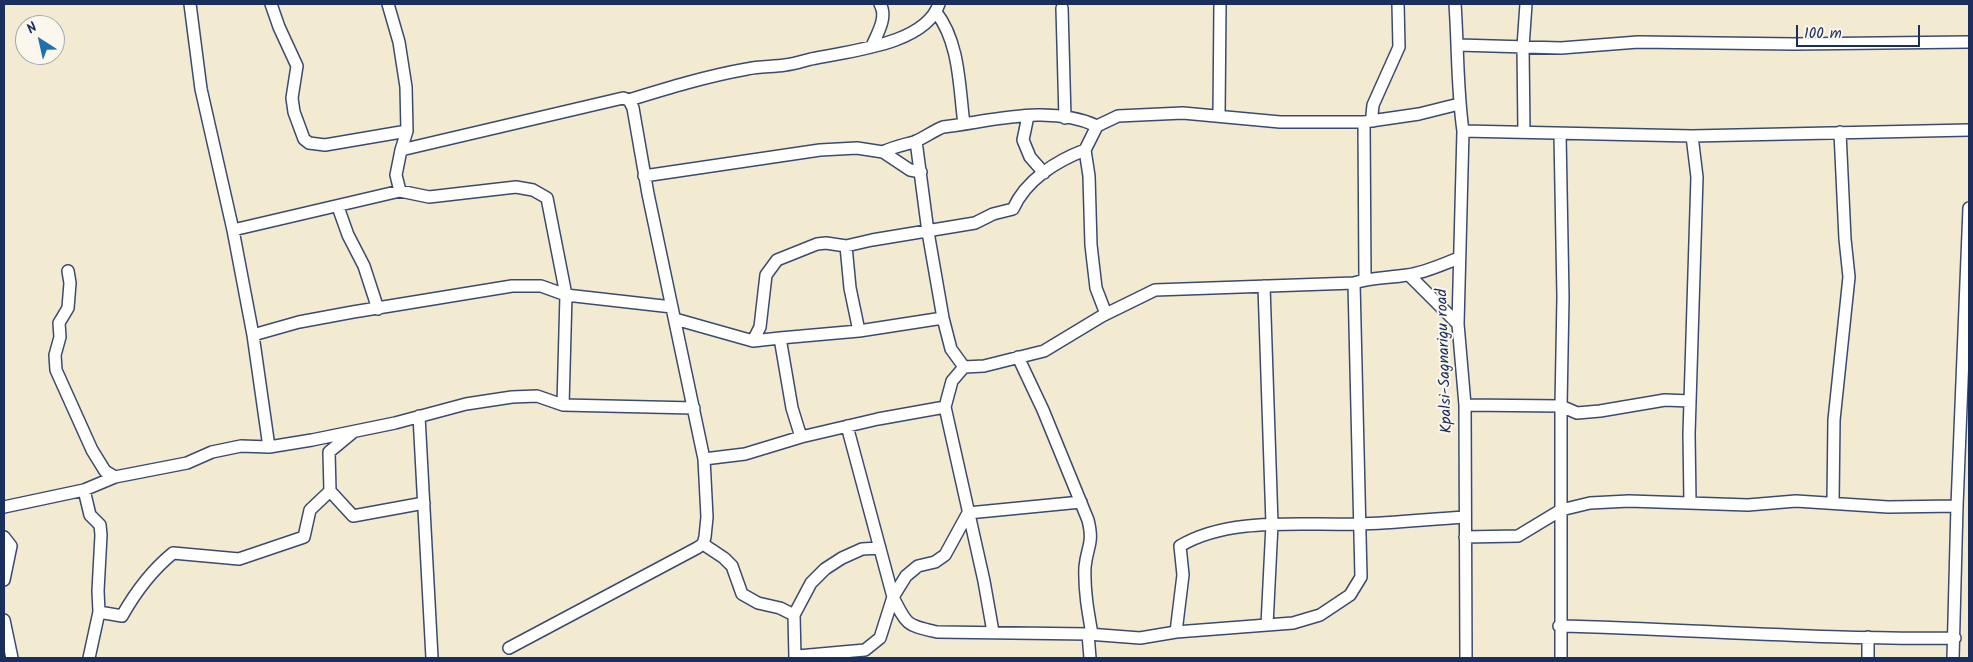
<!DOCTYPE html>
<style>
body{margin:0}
#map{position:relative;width:1973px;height:662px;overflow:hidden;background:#f3ead2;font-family:Kalam,sans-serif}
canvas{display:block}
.frame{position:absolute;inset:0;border:5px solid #1b2f5e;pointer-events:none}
.north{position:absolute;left:15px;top:15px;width:50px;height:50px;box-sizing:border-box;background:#fbf7ec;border:1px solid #a1a7b3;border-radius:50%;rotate:325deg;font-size:14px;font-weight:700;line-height:20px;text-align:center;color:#1b2f5e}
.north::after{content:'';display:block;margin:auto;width:18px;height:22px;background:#1f6fb2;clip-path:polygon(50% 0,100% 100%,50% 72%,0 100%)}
.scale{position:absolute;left:1796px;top:25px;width:124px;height:22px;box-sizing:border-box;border:2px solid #1b2f5e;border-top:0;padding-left:6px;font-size:15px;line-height:18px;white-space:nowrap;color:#1b2f5e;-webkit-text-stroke:4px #fbf7ec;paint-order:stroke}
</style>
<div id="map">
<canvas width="1973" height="662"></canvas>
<div class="frame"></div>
<div class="north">N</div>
<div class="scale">100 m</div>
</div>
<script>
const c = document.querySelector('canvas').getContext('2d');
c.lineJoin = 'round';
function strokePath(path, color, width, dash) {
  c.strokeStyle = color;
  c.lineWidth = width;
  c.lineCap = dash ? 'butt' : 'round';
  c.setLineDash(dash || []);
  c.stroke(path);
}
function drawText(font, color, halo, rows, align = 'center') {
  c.font = font + ' Kalam,sans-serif';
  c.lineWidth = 4;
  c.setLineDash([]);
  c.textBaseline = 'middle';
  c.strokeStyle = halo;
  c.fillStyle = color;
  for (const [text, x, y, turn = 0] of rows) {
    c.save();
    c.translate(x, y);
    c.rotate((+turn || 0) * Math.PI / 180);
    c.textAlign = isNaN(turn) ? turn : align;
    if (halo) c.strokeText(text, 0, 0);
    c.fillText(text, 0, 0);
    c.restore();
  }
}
const minor = new Path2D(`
 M190 4 201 89 233 230 253 335 269 447
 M271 4 279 27 297 66 292 98 294 112 304 139 309 143 325 145 407 131
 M388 4 399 42 406 87 407 131 401 150 396 175 400 191
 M1455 4C1458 46 1457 89 1463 131L1458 324 1465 405 1466 658
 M1062 8 1065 118
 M936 12C960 43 959 87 964 124
 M1458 45 1561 48 1638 42 1794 44 1969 42
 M872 46C877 34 888 17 880 4
 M629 100C668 88 707 76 747 69 760 66 773 67 785 65 794 64 803 61 811 59 848 51 925 45 939 4
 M1028 116 1023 140 1030 157 1044 173
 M1219 116 1220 4
 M1373 121 1372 115 1373 105 1399 47 1398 4
 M1364 122 1365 279
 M1463 131 1692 136 1969 130
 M1524 132 1523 47 1526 4
 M1560 134 1563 297 1561 406V658
 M916 141 928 232 943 318 951 349 964 367 952 381 945 407 984 581 993 632
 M401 150 623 98 629 100 633 108 648 194 704 459 707 517 705 537 703 544 697 548 509 648
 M883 152C893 147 903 145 914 142 924 138 933 131 943 127 993 121 1049 104 1097 126
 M644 176 820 150 857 148 883 152 910 170 921 172
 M338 207 348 235 364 266 378 309
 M233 230 400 191 429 197 516 187 533 190 547 198 566 295 563 405
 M846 246 850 288 859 331
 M68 271 70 283 68 308 59 323 60 337 55 355 56 370 92 450 105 471 115 477
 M1409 275 1458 324
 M1264 286 1272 524 1267 625
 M1106 314 1096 288 1091 245 1089 176 1085 150 1097 126 1118 116 1183 113 1280 122H1364L1419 114 1459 104
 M675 319 753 341 780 338 792 408 801 437
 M253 335 299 322 353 312 512 286H541L566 295 672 307
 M780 338 859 331 943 318
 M753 341 760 327 766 275 777 260 817 244 826 243 846 246 872 240 975 223 993 214 1013 209C1026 180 1056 161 1085 150
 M1018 357 1043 410 1088 520C1094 544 1087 546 1085 567 1084 590 1088 612 1092 634
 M964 367 984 366 1044 351 1102 316 1155 290 1354 283C1372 277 1389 278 1407 275 1424 273 1443 264 1459 258
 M1465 405 1561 406 1577 413 1600 411 1665 400 1690 401
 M419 416 432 658
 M847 426 893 597C907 626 907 625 937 632L1088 634 1140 638 1176 632 1293 623 1320 615 1350 595 1361 577 1354 283
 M704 459 745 454 801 437 878 419 945 407
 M84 490 90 515 100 525 101 535 98 591 99 612 89 658
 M330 491 353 516 424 503
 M1690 502 1689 434 1697 177 1692 136
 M1833 502 1834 420 1849 277 1845 239 1840 132
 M4 507 84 490 115 477 187 463 212 452 241 446 269 447 312 440 395 423 466 404 512 397 537 396 563 405 694 408
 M4 537 11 546 4 580
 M1465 537 1518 536 1561 510 1590 503 1629 501 1748 505 1796 501 1888 507 1957 506
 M703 544 724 558 732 566 742 594 758 603 780 608 794 615
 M880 548 862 549 842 558 825 569 811 583 794 615 795 658 798 656 865 650 880 638 893 597 906 576 918 566 935 562 945 555 968 513 1081 502
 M99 612 122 616C136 591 151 571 173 553L239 559 304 537 310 510 330 491 329 452 352 433
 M4 620 12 658
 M1559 626C1691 629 1823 640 1955 638
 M1176 632 1183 575 1180 546C1230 516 1303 526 1359 524 1394 523 1430 519 1465 517
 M1088 634 1090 658
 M1868 637V658
 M1953 658 1957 506 1969 208`);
const streetNames = [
 ["Kpalsi-Sagnarigu road",1446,361,-92]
];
strokePath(minor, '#3b4b6f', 14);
strokePath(minor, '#fff', 11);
drawText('16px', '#1b2f5e', '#fbf7ec', streetNames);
</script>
